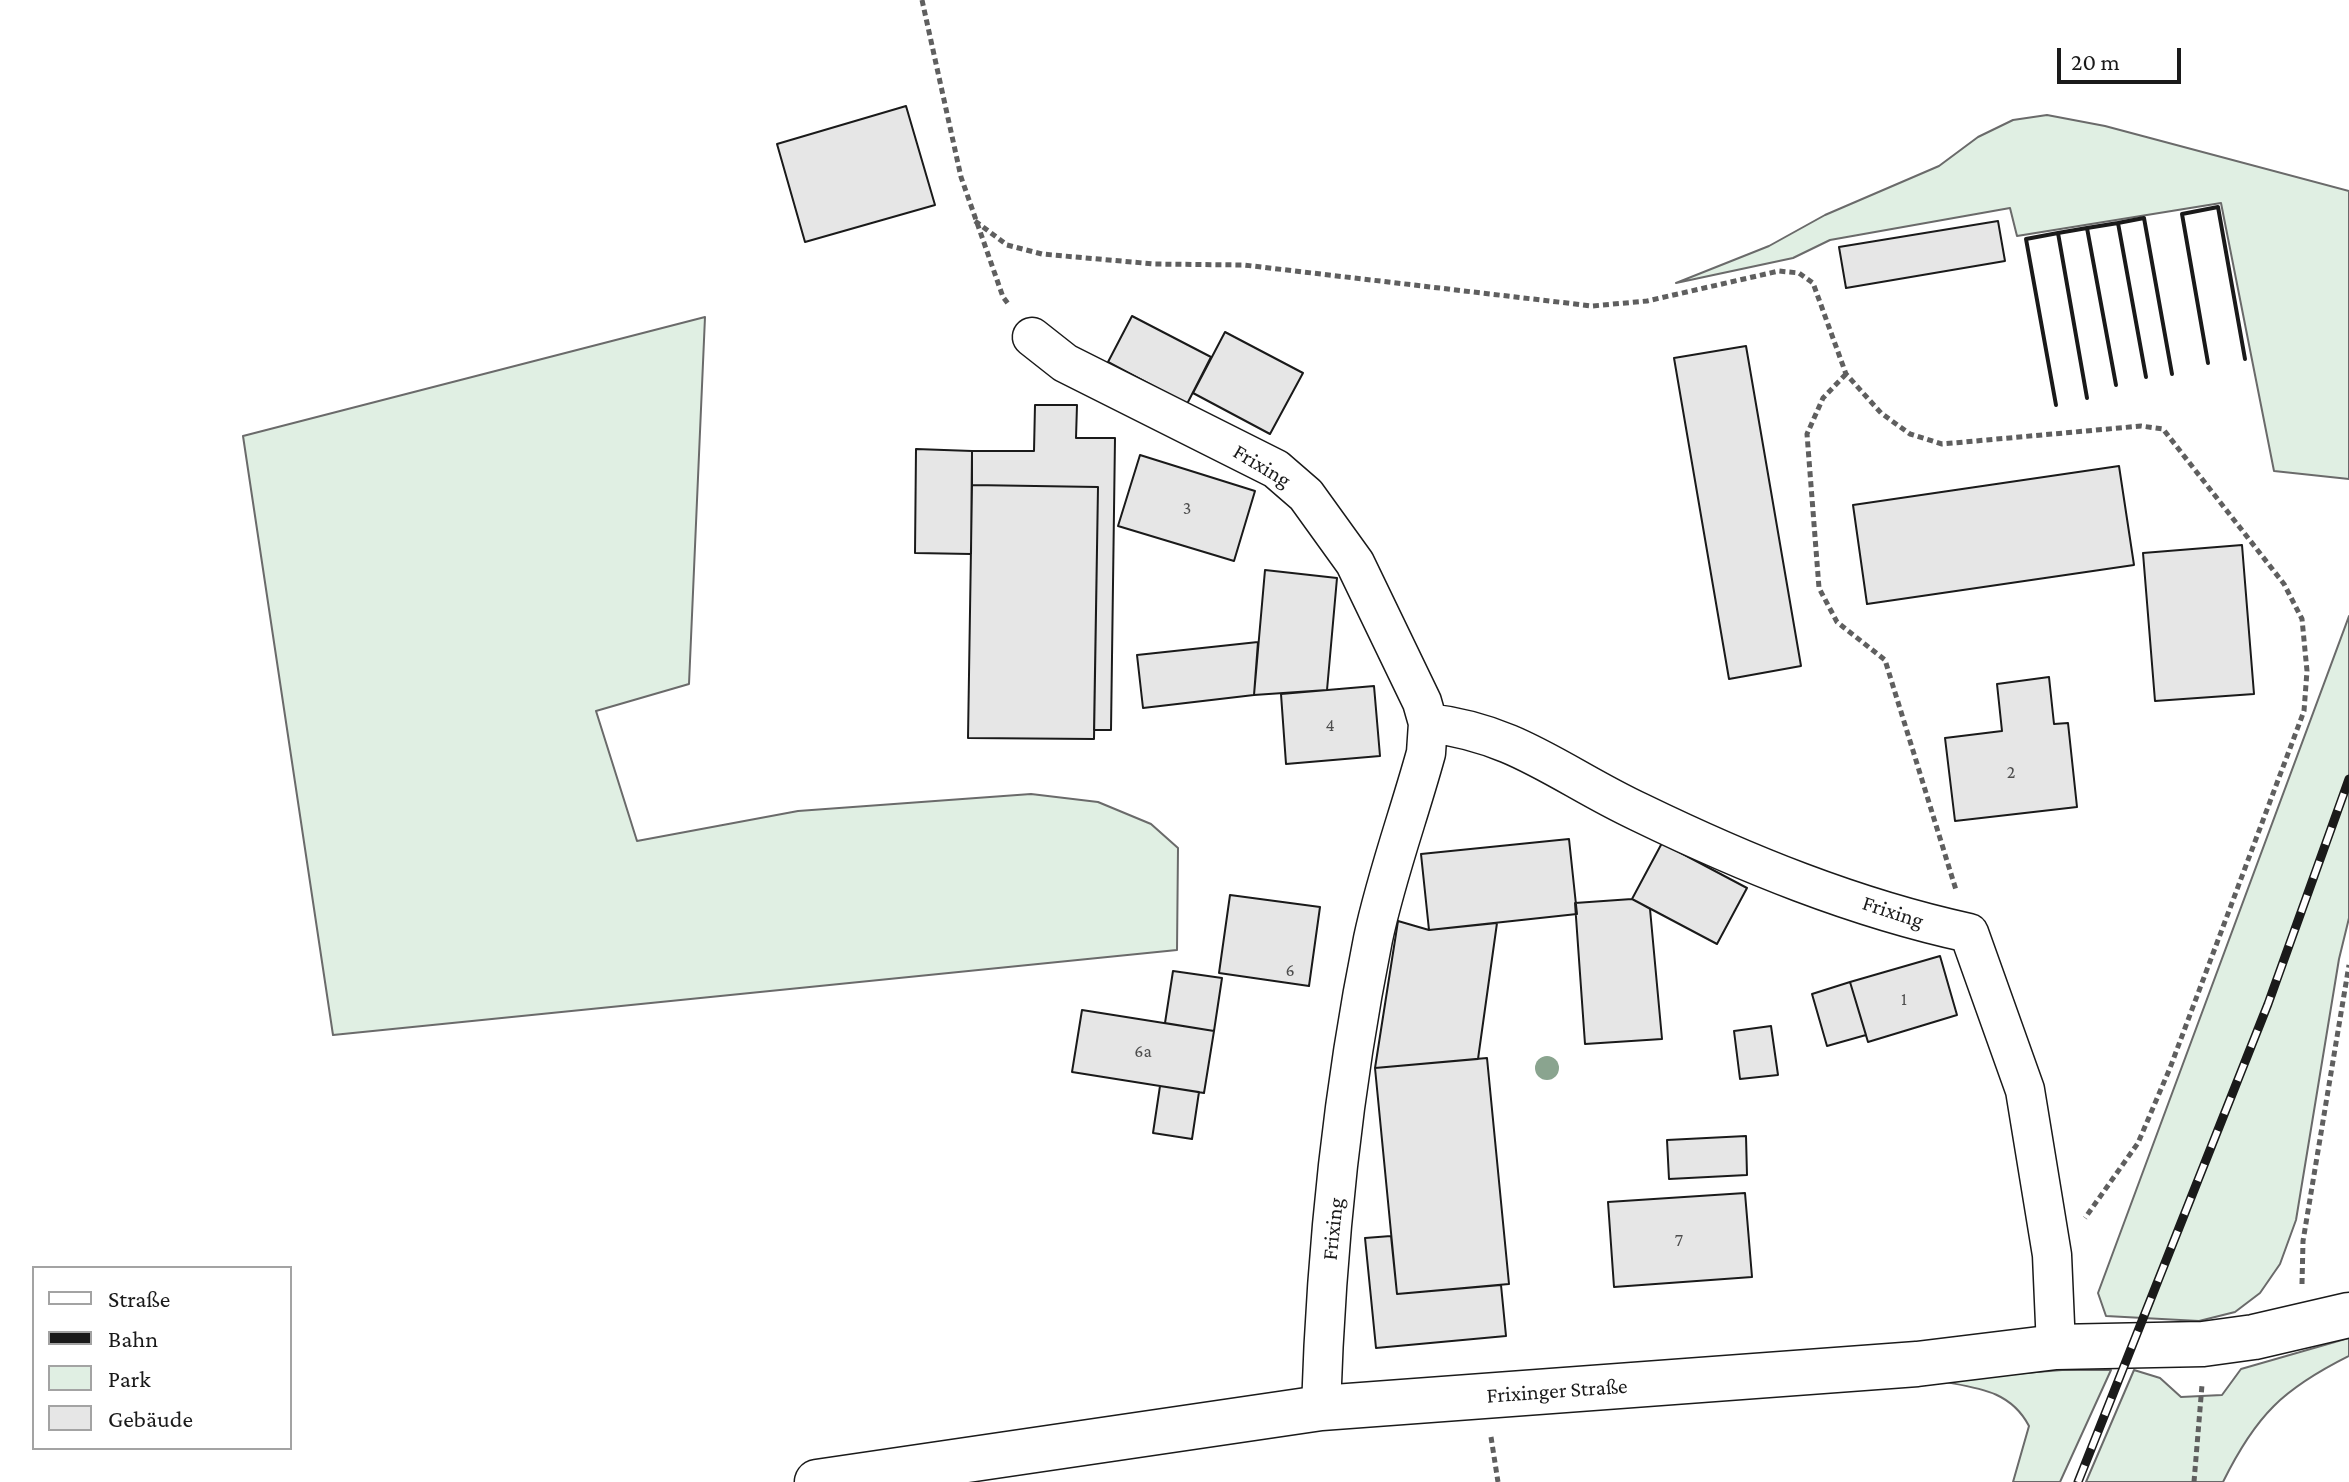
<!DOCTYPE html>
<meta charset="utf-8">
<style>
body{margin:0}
#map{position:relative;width:2349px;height:1482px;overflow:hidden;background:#fff;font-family:"Crimson Pro",serif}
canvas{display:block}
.legend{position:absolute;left:32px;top:1266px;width:260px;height:184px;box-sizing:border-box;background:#fff;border:2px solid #a3a3a3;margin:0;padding:10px 14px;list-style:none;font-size:24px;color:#1a1a1a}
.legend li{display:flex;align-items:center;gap:16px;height:40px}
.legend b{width:40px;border:2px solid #a3a3a3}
.scale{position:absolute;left:2057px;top:48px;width:124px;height:36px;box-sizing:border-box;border:4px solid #1a1a1a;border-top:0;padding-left:10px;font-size:24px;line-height:28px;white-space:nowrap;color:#1a1a1a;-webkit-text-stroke:6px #fff;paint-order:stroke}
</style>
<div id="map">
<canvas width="2349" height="1482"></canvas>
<ul class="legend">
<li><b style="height:10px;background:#fff"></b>Straße</li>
<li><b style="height:10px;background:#1a1a1a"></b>Bahn</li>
<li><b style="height:22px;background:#e0efe3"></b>Park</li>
<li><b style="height:22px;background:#e6e6e6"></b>Gebäude</li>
</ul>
<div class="scale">20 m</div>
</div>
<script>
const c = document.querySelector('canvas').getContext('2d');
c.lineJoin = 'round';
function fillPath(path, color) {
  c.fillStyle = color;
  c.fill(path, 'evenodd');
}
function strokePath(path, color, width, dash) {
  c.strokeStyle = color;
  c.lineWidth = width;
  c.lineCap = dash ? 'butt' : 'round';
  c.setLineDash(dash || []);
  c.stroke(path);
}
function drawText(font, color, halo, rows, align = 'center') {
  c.font = font + ' "Crimson Pro",serif';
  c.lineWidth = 6;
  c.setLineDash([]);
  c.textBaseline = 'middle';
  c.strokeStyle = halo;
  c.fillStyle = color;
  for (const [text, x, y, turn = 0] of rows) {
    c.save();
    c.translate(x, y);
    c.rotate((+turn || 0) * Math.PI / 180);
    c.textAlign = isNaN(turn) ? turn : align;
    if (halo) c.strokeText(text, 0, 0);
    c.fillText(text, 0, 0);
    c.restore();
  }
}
const green = new Path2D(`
 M2047 115 2105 126 2349 191V479L2274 471 2221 203 2017 236 2010 208 1830 240 1793 258 1676 283 1769 246 1825 215 1939 166 1978 137 2013 120Z
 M705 317 689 684 596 711 637 841 798 811 1031 794 1098 802 1151 824 1178 848 1177 950 333 1035 243 436Z
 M2349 616V918L2339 959 2296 1220 2280 1264 2260 1293 2235 1312 2199 1321 2106 1316 2098 1293Z
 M2349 1338V1356C2283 1389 2256 1415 2223 1482H2086L2134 1370 2160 1378 2181 1397 2222 1395 2241 1369Z
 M2062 1370H2111L2060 1482H2013L2029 1426C2009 1388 1973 1388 1935 1380Z`);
const building = new Path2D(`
 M906 106 935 205 805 242 777 144Z
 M1998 221 2005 261 1846 288 1839 247Z
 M1132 316 1211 357 1187 404 1108 362Z
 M1225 332 1303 373 1270 434 1193 393Z
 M1746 346 1801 666 1729 679 1674 358Z
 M1035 405H1077L1076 438H1115L1111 730H1094L1098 487 972 485V451H1034Z
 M916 449 972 451 971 554 915 553Z
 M1140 455 1255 491 1234 561 1118 526Z
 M2119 466 2134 565 1867 604 1853 505Z
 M972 485 1098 487 1094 739 968 738Z
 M2242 545 2254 694 2155 701 2143 553Z
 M1265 570 1337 578 1327 690 1254 695Z
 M1258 642 1254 695 1143 708 1137 655Z
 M2049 677 2054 724 2068 723 2077 807 1955 821 1945 738 2002 731 1997 684Z
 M1374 686 1380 756 1286 764 1281 694Z
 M1569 839 1577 914 1429 930 1421 854Z
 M1662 843 1747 888 1717 944 1632 899Z
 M1230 895 1320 907 1309 986 1219 973Z
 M1632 899 1650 909 1662 1039 1585 1044 1575 903Z
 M1398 921 1429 930 1497 923 1478 1059 1375 1068Z
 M1940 956 1957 1015 1868 1042 1850 982Z
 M1173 971 1222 978 1214 1031 1165 1023Z
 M1850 982 1866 1035 1827 1046 1812 994Z
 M1082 1010 1214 1031 1204 1093 1072 1072Z
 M1771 1026 1778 1075 1740 1079 1734 1031Z
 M1487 1058 1509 1284 1397 1294 1375 1068Z
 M1160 1086 1199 1092 1192 1139 1153 1133Z
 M1746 1136 1747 1175 1669 1179 1667 1140Z
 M1745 1193 1752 1277 1614 1287 1608 1202Z
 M1391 1236 1397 1294 1501 1285 1506 1336 1376 1348 1365 1238Z`);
const path = new Path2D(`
 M922 0 961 177 1003 297 1009 305
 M975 221 1007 245 1042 254 1154 264 1244 265 1592 306 1647 301 1779 271 1799 273 1813 283 1846 374 1881 413 1910 434 1942 444 2141 426 2163 429 2284 584 2302 619 2307 671 2304 711 2170 1068 2138 1143 2085 1218
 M1846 374 1823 398 1807 434 1819 588 1837 622 1885 660 1956 890
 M2302 1284 2303 1241 2349 965
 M1491 1437 1498 1482
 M2194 1482 2202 1385`);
const minor = new Path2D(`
 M1032 337 1065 363 1276 469 1306 495 1355 563 1422 702 1428 723 1426 753C1409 815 1386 877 1373 939 1342 1093 1326 1252 1321 1408
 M1428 723C1517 733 1562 776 1639 812 1744 863 1854 908 1969 933L2025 1090 2052 1255 2056 1347`);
const tertiary = new Path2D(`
 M817 1482 1321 1408 1917 1364 2056 1347 2203 1344 2254 1337 2349 1315`);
const rail = new Path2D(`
 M2078 1482 2268 1004 2349 779`);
const wall = new Path2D(`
 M2118 223 2144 218 2172 374
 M2087 228 2118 223 2146 377
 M2058 233 2087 228 2116 385
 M2208 363 2182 214 2218 207 2245 359
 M2056 405 2026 239 2058 233 2087 398`);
const trees = [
 [1547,1068]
];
const numberNames = [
 ["3",1187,508],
 ["4",1330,725],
 ["2",2011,772],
 ["6",1290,970],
 ["1",1904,999],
 ["6a",1143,1051],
 ["7",1679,1240]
];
const streetNames = [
 ["Frixing",1262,466,31],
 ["Frixing",1893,912,18],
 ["Frixing",1333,1229,-84],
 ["Frixinger Straße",1557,1391,-4]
];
fillPath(green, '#e0efe3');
strokePath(green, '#6a6a6a', 2);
fillPath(building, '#e6e6e6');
strokePath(building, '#1a1a1a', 2);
strokePath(minor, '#1a1a1a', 41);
strokePath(tertiary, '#1a1a1a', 47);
strokePath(path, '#5f5f5f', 5, [6, 4]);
strokePath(minor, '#fff', 38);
strokePath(tertiary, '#fff', 44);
strokePath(rail, '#1a1a1a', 9);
strokePath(rail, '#fff', 6, [18]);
strokePath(wall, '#1a1a1a', 4);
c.fillStyle = '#8aa48f';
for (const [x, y] of trees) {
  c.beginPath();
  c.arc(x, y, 12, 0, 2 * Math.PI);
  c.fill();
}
drawText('18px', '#4d4d4d', null, numberNames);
drawText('22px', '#1a1a1a', '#fff', streetNames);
</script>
